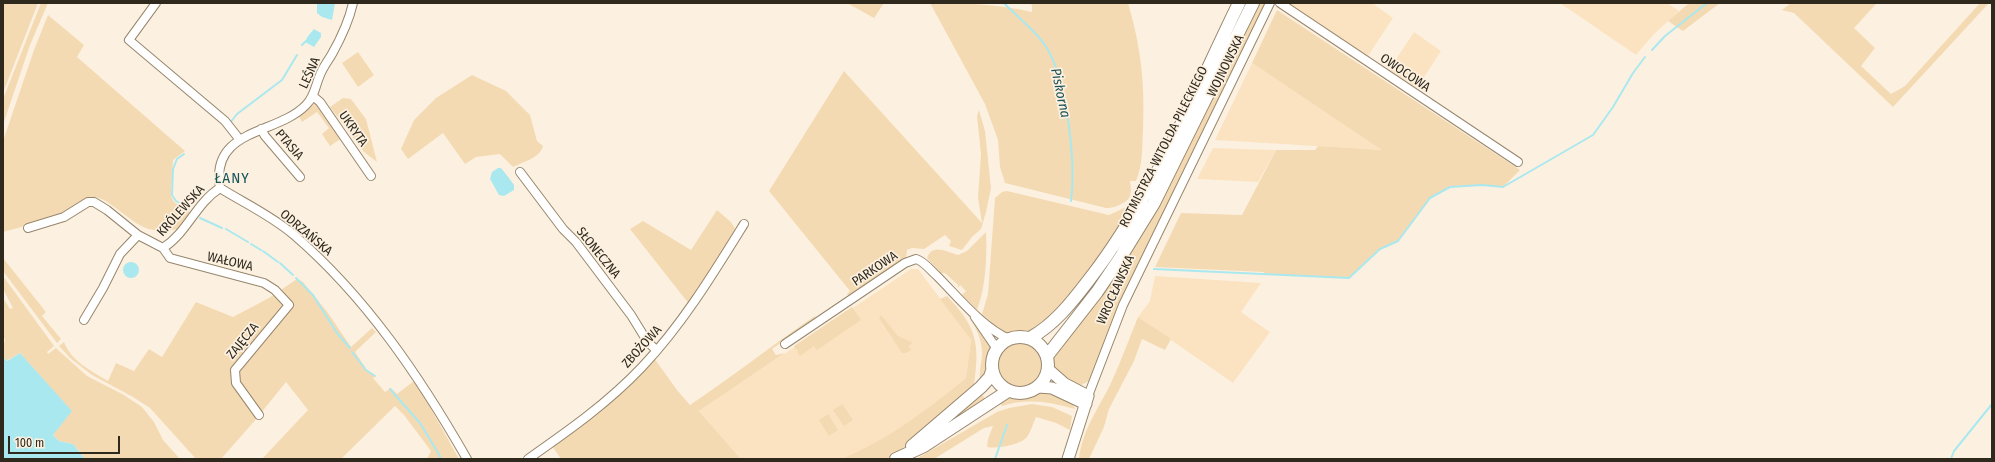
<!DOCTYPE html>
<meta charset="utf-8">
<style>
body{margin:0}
#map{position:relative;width:1995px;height:462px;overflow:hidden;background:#fcf1e0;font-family:"Fira Sans Condensed",sans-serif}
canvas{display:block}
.frame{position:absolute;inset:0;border:4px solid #2f281d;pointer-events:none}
.scale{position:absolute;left:8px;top:436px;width:112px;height:18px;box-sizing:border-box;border:2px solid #2f281d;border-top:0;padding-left:5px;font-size:12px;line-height:14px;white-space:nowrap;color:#2f281d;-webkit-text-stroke:3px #fcf1e0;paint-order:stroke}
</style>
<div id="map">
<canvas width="1995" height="462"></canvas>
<div class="frame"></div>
<div class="scale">100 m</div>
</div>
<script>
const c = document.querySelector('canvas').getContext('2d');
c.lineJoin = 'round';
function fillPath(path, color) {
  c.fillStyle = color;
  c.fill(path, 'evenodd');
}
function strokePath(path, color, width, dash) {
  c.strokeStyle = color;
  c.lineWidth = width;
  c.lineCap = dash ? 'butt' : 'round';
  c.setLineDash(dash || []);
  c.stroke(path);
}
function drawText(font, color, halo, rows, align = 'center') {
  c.font = font + ' "Fira Sans Condensed",sans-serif';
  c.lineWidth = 3.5;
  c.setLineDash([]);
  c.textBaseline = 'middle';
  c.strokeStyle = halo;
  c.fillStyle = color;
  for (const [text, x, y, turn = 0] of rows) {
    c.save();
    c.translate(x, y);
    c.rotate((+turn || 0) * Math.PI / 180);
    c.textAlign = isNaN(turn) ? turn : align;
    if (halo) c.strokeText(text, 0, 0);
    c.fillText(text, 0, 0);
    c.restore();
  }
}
const built = new Path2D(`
 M1288 3H1372L1393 18 1368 56Z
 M1560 3H1667L1679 11 1653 35 1636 55Z
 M1414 32 1441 51 1417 88 1389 70Z
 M1252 63 1383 150 1215 140Z
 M1213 148 1276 150 1258 182 1197 179Z
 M911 269H918L971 340 966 378 919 417 865 449 841 459H741L699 411Z
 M1155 276 1261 283 1241 312 1270 332 1233 383 1138 317 1150 301Z`);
const green = new Path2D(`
 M3 3H38L3 93Z
 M41 3H48L30 45 3 125V99Z
 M847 3H884L874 18Z
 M930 3C964 3 998 4 1032 12V5L1028 3H1128C1141 47 1145 84 1143 130 1142 148 1143 164 1136 181H1130C1131 186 1132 193 1129 198 1126 203 1112 209 1106 208L1005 183 1000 167 998 140 985 104Z
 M1258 3H1266L1128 287 1089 381 1077 387 1053 368 1052 355 1101 293Z
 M1689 3H1720L1683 31 1668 21Z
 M1791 3H1877L1854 28 1875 48 1861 66 1891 94 1905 86 1980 3H1989L1893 107 1794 13 1782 10Z
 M1277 10 1520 170 1503 187 1482 185 1450 187 1431 198 1398 241 1380 249 1349 278 1264 274V272L1155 267 1181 213 1242 215 1276 150H1315L1318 146 1382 150 1252 63Z
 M48 15 84 45 77 57 185 151 173 160 171 196 174 202 190 212 179 229C147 234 141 227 117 209 109 203 104 199 95 197L62 216 3 232V141L34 50Z
 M358 52 374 75 358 87 342 63Z
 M844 71 982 223 978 198 981 154 977 116 979 110 985 131 991 188 986 212 981 229 972 237 962 250 949 246 951 241 945 235 924 249 912 248 907 250 906 258 850 297 847 294 850 291 769 191Z
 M472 75 506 91 530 115 537 141 543 146C540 158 523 162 513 167L500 154 476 157 465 164 443 133 408 159 401 149 414 120 436 98Z
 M343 98 351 99 366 119 377 162 364 152 330 107Z
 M312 104H316L319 106 342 138 330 146 322 134 329 128 317 112 302 122 299 116Z
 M1007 191 1109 215 1135 203 1124 222 1065 304 1033 331 1004 333 982 314 988 294 995 198 1002 192Z
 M717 210 731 222 736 230 734 237 689 304 630 229 643 221 691 250Z
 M986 232C987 257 986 287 977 310L962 295 966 291 960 285 958 288V285L945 273H940L927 258C932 243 947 252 958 255L967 251Z
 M3 258 46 312 42 316 61 339 57 343 3 271Z
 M3 276 54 346 47 352 48 354 56 348 87 376 124 395 142 407 154 422 163 440 180 459H85L73 444 59 441 53 435 71 411 20 353 6 361C1 355 3 348 5 340L3 336V298L10 309 13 308 3 289Z
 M297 279 303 282 328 313 351 347 372 328 376 332 355 352 367 370 376 376 373 378 385 392 391 388 397 394 414 381 421 391 459 459H427L431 451 404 415 395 406 341 459H262L308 410 286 382 261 413 232 373 258 417 221 459H196L150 408 133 397 92 375 70 358 59 346 64 342C71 361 91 371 108 381L116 363 134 371 149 349 162 357 196 302 233 317 269 298Z
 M947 296C977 327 980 344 974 385L976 387 918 438 887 459H841C888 440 927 410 966 378L971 340 940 299Z
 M852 307 861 320 817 350 814 346 800 356 797 352 798 351 797 349 796 350 794 346Z
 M962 307 990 344 988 370 980 379C979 370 982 362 982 353 982 335 972 321 962 307Z
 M881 315 898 336 913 343 908 346 911 350 906 353H902L879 318Z
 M815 316 816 319 772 349 776 355 785 353 699 411 741 459H561L552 446 654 358 677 390 690 405C732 377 772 345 815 316Z
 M1138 317 1171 339 1165 350 1142 339 1134 361 1109 409 1104 427 1089 459H1079C1082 430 1099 408 1111 383 1121 361 1129 339 1138 317Z
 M998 365a22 22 0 1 1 44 0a22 22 0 1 1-44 0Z
 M1045 390 1072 402 1075 409C1049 402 1028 398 1002 406L998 401 1009 396H1028Z
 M980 391 985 399 926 441Z
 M842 404 853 420 844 426 833 410Z
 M1032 404 1052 407 1072 416 1070 430 1056 423 1036 417C1033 423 1031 432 1027 437 1021 445 996 449 987 447L988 439 993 426 984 428 934 459H916L997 412 1009 408Z
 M828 414 838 430 829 436 819 420Z`);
const water = new Path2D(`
 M317 3H335L332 20 322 17 317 13Z
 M314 29 321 33V37L314 47 305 42 308 36Z
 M498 168H501L509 178 514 185V190L504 196 499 195 490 179 492 172Z
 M123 270a8 8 0 1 1 16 0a8 8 0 1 1-16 0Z
 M20 353 72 411 53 435 59 441 73 444 85 459H3V357L7 361Z`);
const stream = new Path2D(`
 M1004 3C1017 17 1034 29 1045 45 1067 78 1076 161 1071 201
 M302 45 306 41
 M1652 50 1665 36 1707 3
 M230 123 237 114 282 80 297 55
 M184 154 177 159 173 169 172 195 176 201 189 209
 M200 218 222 228
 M226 229 248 242
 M251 244 261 250
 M263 251 278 262
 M280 263 293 275
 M1154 269 1349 278 1380 249 1398 241 1430 198 1450 187 1482 185 1503 187 1593 135 1613 107 1633 73 1645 57
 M296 278 313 295 337 333 350 348
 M352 352 366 370 375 376
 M390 389 420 423 440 456V459
 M995 459 1007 425
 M1951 459 1954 451 1992 404`);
const street = new Path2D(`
 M156 3 129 40 225 121 240 140
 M353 3C349 21 341 38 332 54 328 61 323 67 320 75 315 86 315 96 306 105 277 135 210 128 220 188 244 203 272 216 294 235 366 297 420 377 467 459
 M1280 3 1518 162
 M314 97 320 102 371 176
 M261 129 265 136 300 177
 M520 172 563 229 576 242 631 315 647 341 656 350
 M28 228 64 217 88 202H94L107 210 138 235 163 248C187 233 196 203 220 188
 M163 248 170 258 264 283 275 290 289 305 235 370 236 383 259 415
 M975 317 997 349
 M84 320 103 288 120 254 138 235
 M785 344 905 263 916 259C924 261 931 271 937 276 958 297 982 327 1009 339
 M1088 396 1123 305 1270 3
 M528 459C568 431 608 403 642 367 682 325 713 274 744 224`);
const secondary = new Path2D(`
 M1048 369 1065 384 1088 396 1068 459
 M1038 387 1052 388 1086 404`);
const primary = new Path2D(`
 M992 365a28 28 0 1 1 56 0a28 28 0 1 1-56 0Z
 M1030 338C1054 325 1072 302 1088 281 1153 198 1193 97 1239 3
 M1047 356 1097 292 1122 255 1154 203 1253 3
 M912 446 981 387 990 377 992 371
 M896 459 924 446 1008 391`);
const streetNames = [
 ["WOJNOWSKA",1226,66,-64],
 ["LEŚNA",310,73,-66],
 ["OWOCOWA",1405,73,34],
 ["UKRYTA",353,129,55],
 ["PTASIA",289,145,49],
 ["ROTMISTRZA WITOLDA PILECKIEGO",1164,147,-63],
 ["KRÓLEWSKA",181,211,-48],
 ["ODRZAŃSKA",306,233,40],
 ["SŁONECZNA",598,253,51],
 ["WAŁOWA",230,262,13],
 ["PARKOWA",875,269,-34],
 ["WROCŁAWSKA",1116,290,-66],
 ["ZAJĘCZA",243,341,-51],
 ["ZBOŻOWA",642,347,-48]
];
const waterNames = [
 ["Piskorna",1060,93,78]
];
const quarterNames = [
 ["ŁANY",232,179]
];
fillPath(built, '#fbe3c1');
fillPath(green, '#f4dab3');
fillPath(water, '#aae8ef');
strokePath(stream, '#aae8ef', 2);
strokePath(street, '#97866c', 10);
strokePath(secondary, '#97866c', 13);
strokePath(primary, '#97866c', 14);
strokePath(street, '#fff', 8);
strokePath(secondary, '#fff', 11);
strokePath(primary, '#fff', 12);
drawText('13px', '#2f281d', '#fcf1e0', streetNames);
drawText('italic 14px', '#1d5358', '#fcf1e0', waterNames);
c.letterSpacing = '1px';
drawText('15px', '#1a555b', '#fcf1e0', quarterNames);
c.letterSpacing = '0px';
</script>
